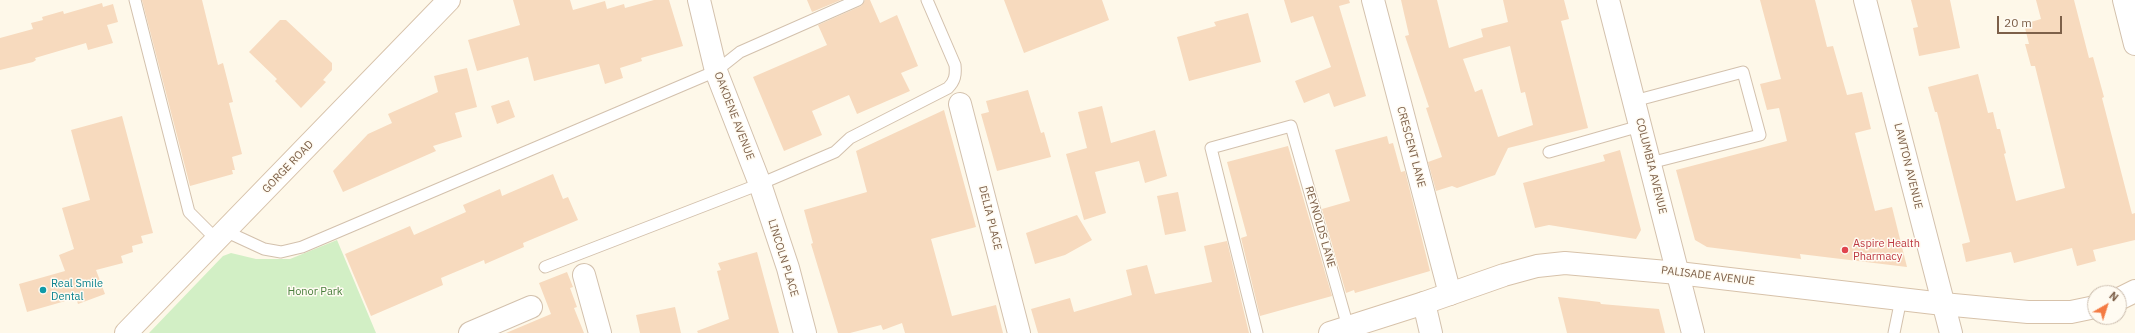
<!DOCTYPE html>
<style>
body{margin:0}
#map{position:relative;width:2135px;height:333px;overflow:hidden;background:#fef8e9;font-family:"IBM Plex Sans",sans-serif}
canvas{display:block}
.north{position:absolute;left:2087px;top:285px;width:40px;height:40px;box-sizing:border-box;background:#fffbf2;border:1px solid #cbbdae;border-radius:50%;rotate:39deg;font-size:11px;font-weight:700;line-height:16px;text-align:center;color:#7d6049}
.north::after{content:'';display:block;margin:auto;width:14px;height:18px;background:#f47b43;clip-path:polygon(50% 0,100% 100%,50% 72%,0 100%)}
.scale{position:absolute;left:1997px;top:16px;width:65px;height:18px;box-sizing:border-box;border:2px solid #7d6049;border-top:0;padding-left:5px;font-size:12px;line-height:14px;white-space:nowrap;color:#7d6049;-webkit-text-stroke:3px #fffbf2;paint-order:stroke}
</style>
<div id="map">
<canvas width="2135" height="333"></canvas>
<div class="north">N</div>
<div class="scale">20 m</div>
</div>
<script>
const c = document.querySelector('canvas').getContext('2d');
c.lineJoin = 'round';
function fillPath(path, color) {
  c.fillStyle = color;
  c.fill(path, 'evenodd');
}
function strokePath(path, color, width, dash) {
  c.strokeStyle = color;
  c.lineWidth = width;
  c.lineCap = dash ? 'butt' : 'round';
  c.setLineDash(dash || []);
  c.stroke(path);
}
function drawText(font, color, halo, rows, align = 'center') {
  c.font = font + ' "IBM Plex Sans",sans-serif';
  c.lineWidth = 3;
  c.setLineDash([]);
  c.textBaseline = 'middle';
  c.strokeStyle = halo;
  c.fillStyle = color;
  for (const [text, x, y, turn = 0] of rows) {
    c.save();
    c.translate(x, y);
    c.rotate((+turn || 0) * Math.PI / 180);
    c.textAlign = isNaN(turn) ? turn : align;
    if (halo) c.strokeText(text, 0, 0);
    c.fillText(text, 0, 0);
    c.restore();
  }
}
const green = new Path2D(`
 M337 240 376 333H149L223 256 231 253 256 259H290Z`);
const building = new Path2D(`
 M142 0H202L218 65 223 63 233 102 229 103 242 154 232 157 235 170H232L233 174 190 186Z
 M513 0H570L573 10 605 1 607 9 624 4 625 8 654 0H669L683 46 641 58 642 61 620 68 623 78 605 84 599 64 534 81 528 57 477 71 468 40 520 25Z
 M807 0H841L812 12Z
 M865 0H870L880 23 897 15 918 66 901 73 910 91 857 114 849 95 812 111 822 135 784 151 753 77 827 45 818 25 861 6Z
 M1004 0H1102L1109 20 1024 53Z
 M1284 0H1349L1350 3 1339 6 1366 96 1334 107 1329 93 1304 103 1295 81 1331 67 1313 16 1291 23Z
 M1401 0H1437L1449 48 1483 37 1481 29 1508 22 1503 0H1564L1569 19 1561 21 1588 128 1508 148 1495 175 1457 188 1452 186 1436 191 1428 162 1442 157 1426 108 1429 107 1405 36 1409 35ZM1510 46 1521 93 1525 92 1533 125 1498 137 1482 89 1475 92 1463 59Z
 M1760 0H1815L1827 47 1833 46 1847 95 1862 92 1871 129 1855 133 1875 211 1892 207 1907 267 1800 254 1801 259 1707 247 1695 240 1676 170 1787 141 1779 108 1767 110 1760 84 1781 79Z
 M1911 0H1950L1960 48 1919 56 1913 28 1918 27Z
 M2036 0H2074L2089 58 2093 57 2104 97 2102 98 2132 214 2135 213V240L2093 250 2096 261 2077 266 2072 248 2014 263 2011 252 1966 262 1962 244 1970 242 1937 112H1935L1928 87 1978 74 1988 113 1993 112 1997 129H2000L2006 153 2004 154 2016 201 2065 188 2035 66H2031L2025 44H2029L2024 24 2041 19Z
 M102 3 103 7 113 4 118 22 107 25 113 43 88 50 86 43 35 58 36 60 33 62 0 70V38L33 29 31 23 43 20 42 17 63 11 64 14Z
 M1248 13 1261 62 1189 81 1177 37 1216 26 1214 22Z
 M280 20H286L332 63V70L323 80 326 82 301 108 275 81 277 79 249 52Z
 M467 68 477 107 455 113 462 137 433 146 436 151 343 192 333 171 368 134 392 123 388 114 438 92 434 76Z
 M1028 90 1041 133 1044 132 1051 157 997 171 981 114 989 112 986 101Z
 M509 100 515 117 497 124 491 106Z
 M1102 106 1111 143 1155 130 1167 176 1145 183 1139 161 1095 172 1106 213 1084 220 1066 154 1087 148 1078 112Z
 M944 110 976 227 931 239 952 316 996 305 1003 333H905L902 323 883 330 881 325 850 333H838L811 244 813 243 804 210 867 192 856 151Z
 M122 116 153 233 141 236 143 243 132 246 133 252 121 256 123 263 96 270 105 294 78 304 76 298 27 312 19 284 65 271 59 255 74 249 62 208 90 200 71 130Z
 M1387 136 1389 144 1393 143 1401 172 1405 171 1430 271 1355 293 1354 290 1346 293 1322 209 1350 201 1335 150Z
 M1288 146 1332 296 1260 316 1241 238 1247 236 1227 162Z
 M1620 150 1641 230 1636 239 1549 225 1535 228 1523 183 1605 161 1603 155Z
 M553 174 563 199 568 197 578 220 523 243 524 247 485 264 484 260 441 278 443 285 371 316 345 254 410 226 414 235 466 212 463 205 500 189 502 196Z
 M1178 192 1186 231 1165 235 1157 196Z
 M1077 215 1092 240 1065 255 1035 264 1026 233Z
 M1227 241 1249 333H1038L1031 309 1070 298 1074 312 1132 295 1126 270 1147 265 1155 294 1212 282 1204 246Z
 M757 252 779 333H698L697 331 729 319 717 271 721 270 718 263Z
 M567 272 573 287 570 288 577 307 574 308 584 333H506L551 314 539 283Z
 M1558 297 1600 302 1601 304 1659 309 1665 333H1567Z
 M675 307 681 333H640L636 315Z`);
const service = new Path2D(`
 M135 0 189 212 217 240
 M1634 101 1743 72 1760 135 1650 163
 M1549 152 1640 126
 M225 231 264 249 281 252 302 247 716 71 740 52 858 0
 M545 267 760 184 835 152 850 138 948 88C955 81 956 75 955 65L927 0
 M1257 333 1211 148 1291 126 1348 327
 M1894 333 1901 299`);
const minor = new Path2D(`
 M699 0 716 71 760 184 788 268 805 333
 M1373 0 1450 294
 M1608 0 1693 333
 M1865 0 1951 333
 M2124 0 2135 44
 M960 104 1019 333
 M584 275 600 333
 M1424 303 1431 333
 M470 333 531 307`);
const secondary = new Path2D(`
 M2119 299 2135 291
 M126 333 449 0
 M1330 333 1424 303 1504 275 1537 266 1565 263 1678 273 1943 304 2028 312H2071L2095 307`);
const markers = [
 [1845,250,4,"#e0444e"],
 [43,290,4,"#0f9aa8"]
];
const streetNames = [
 ["OAKDENE AVENUE",734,116,69],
 ["CRESCENT LANE",1411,147,75],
 ["COLUMBIA AVENUE",1651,166,76],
 ["LAWTON AVENUE",1908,166,76],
 ["GORGE ROAD",288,167,-46],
 ["DELIA PLACE",990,218,76],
 ["REYNOLDS LANE",1320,227,74],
 ["LINCOLN PLACE",783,258,73],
 ["PALISADE AVENUE",1708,276,7]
];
const healthNames = [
 ["Aspire Health",1853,244],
 ["Pharmacy",1853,257]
];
const cultureNames = [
 ["Real Smile",51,284],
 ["Dental",51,297]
];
const parkNames = [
 ["Honor Park",315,292]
];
fillPath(green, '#d2efc5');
fillPath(building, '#f7dabe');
strokePath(service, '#d3c1ad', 13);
strokePath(minor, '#d3c1ad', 24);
strokePath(secondary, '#d7c2aa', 24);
strokePath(service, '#fff', 11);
strokePath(minor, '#fff', 22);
strokePath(secondary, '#fff', 22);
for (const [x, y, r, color] of markers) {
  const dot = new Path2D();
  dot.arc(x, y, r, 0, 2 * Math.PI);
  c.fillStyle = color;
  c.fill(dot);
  strokePath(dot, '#fffbf2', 1.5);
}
drawText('11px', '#7d6049', '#fffbf2', streetNames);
drawText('11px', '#be3a42', '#fffbf2', healthNames, 'left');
drawText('11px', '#0d838f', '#fffbf2', cultureNames, 'left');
drawText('11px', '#497e3c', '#fffbf2', parkNames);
</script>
